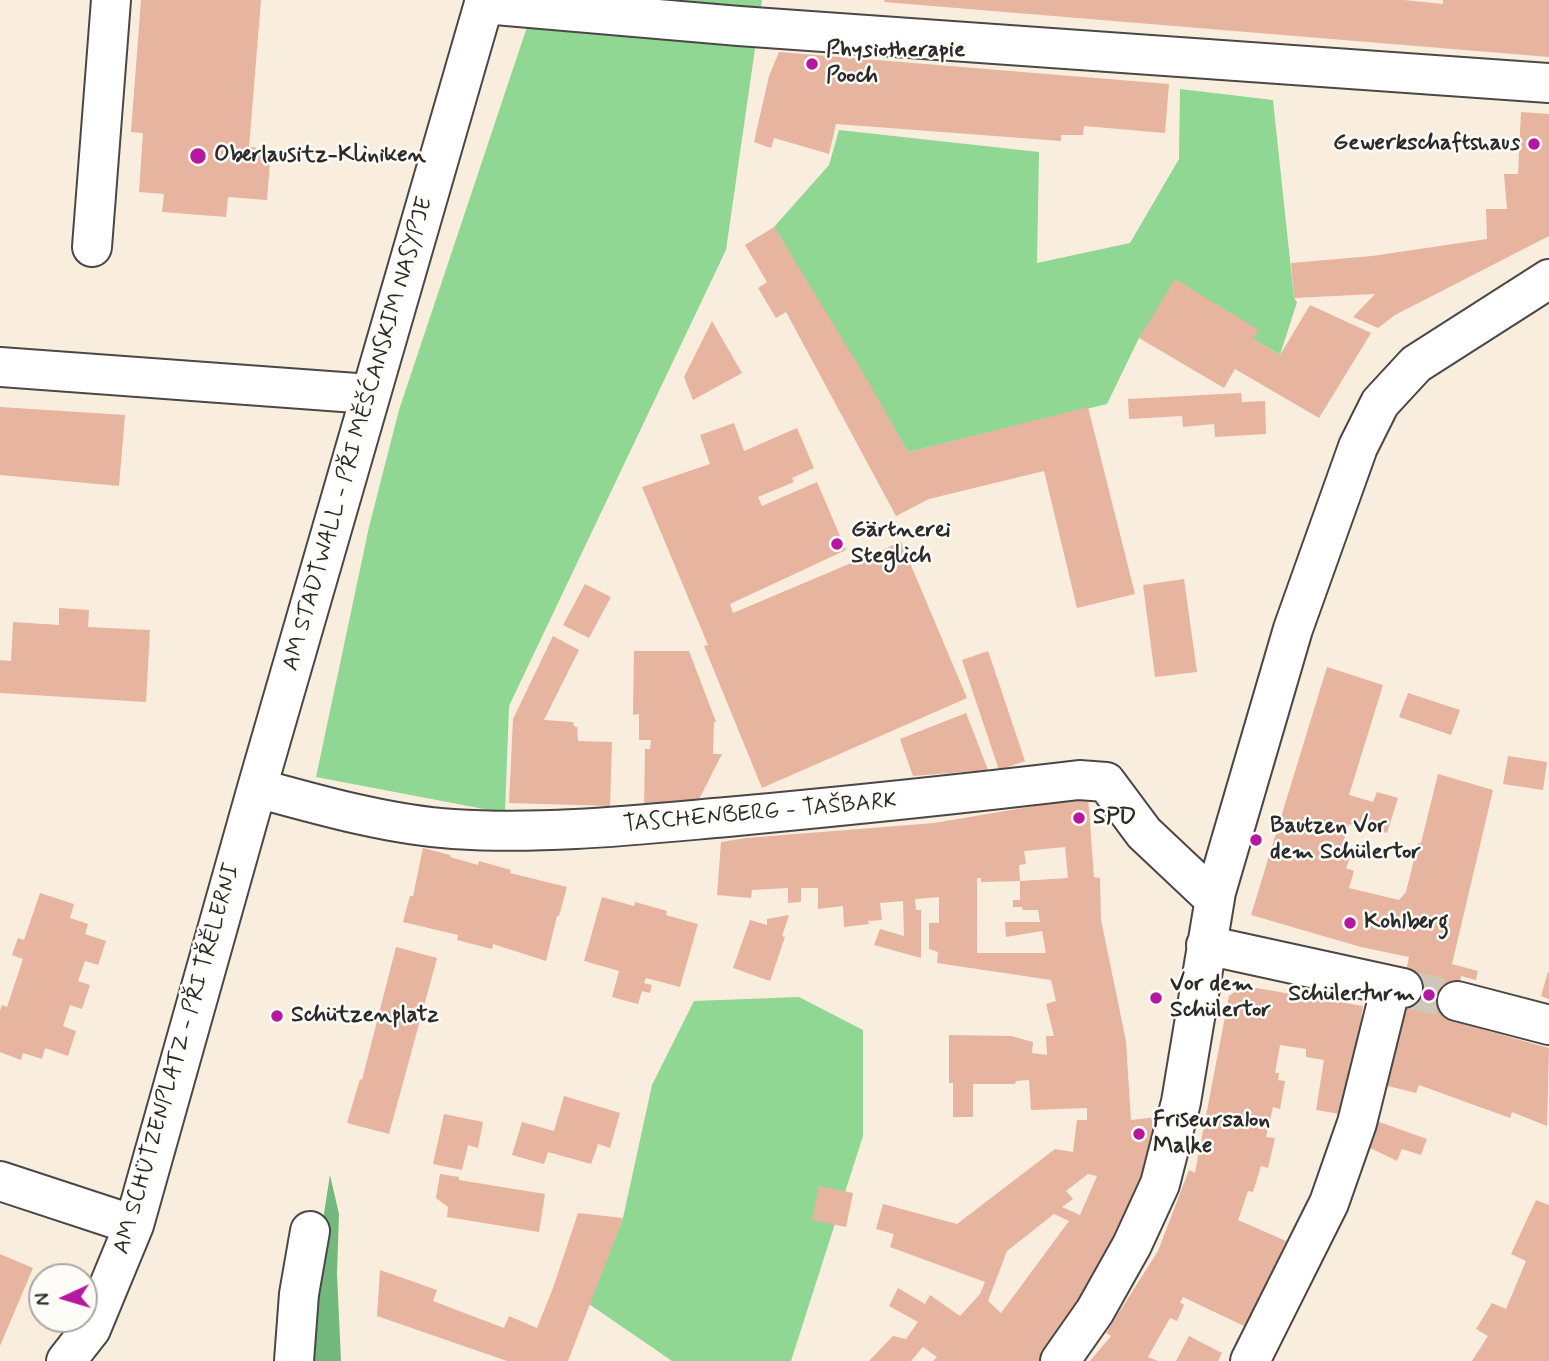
<!DOCTYPE html>
<meta charset="utf-8">
<style>
body{margin:0}
#map{position:relative;width:1549px;height:1361px;overflow:hidden;background:#f9eddd;font-family:Mynerve,sans-serif}
canvas{display:block}
.north{position:absolute;left:28px;top:1263px;width:70px;height:70px;box-sizing:border-box;background:#fdfcf7;border:2px solid #a9a8a5;border-radius:50%;rotate:266deg;font-size:19px;font-weight:700;line-height:28px;text-align:center;color:#2b2b2b}
.north::after{content:'';display:block;margin:auto;width:24px;height:32px;background:#b5179e;clip-path:polygon(50% 0,100% 100%,50% 72%,0 100%)}
</style>
<div id="map">
<canvas width="1549" height="1361"></canvas>
<div class="north">N</div>
</div>
<script>
const c = document.querySelector('canvas').getContext('2d');
c.lineJoin = 'round';
function fillPath(path, color) {
  c.fillStyle = color;
  c.fill(path, 'evenodd');
}
function strokePath(path, color, width, dash) {
  c.strokeStyle = color;
  c.lineWidth = width;
  c.lineCap = dash ? 'butt' : 'round';
  c.setLineDash(dash || []);
  c.stroke(path);
}
function drawText(font, color, halo, rows, align = 'center') {
  c.font = font + ' Mynerve,sans-serif';
  c.lineWidth = 5;
  c.setLineDash([]);
  c.textBaseline = 'middle';
  c.strokeStyle = halo;
  c.fillStyle = color;
  for (const [text, x, y, turn = 0] of rows) {
    c.save();
    c.translate(x, y);
    c.rotate((+turn || 0) * Math.PI / 180);
    c.textAlign = isNaN(turn) ? turn : align;
    if (halo) c.strokeText(text, 0, 0);
    c.fillText(text, 0, 0);
    c.restore();
  }
}
const green = new Path2D(`
 M536 0H762L726 250 509 706 505 813 316 777 369 527 399 410Z
 M1180 89 1273 100 1294 298 1297 302 1280 355 1253 339 1139 338 1107 404 908 452 774 227 829 165 839 130 1039 152 1037 263 1130 243 1179 159Z
 M799 997 863 1030V1136L791 1361H672L589 1304 623 1218 652 1085 694 1001Z`);
const forest = new Path2D(`
 M330 1175 339 1214 337 1274 341 1361H307L320 1239Z`);
const building = new Path2D(`
 M141 0H261L249 147 271 149 267 200 228 197 226 217 162 212 164 194 139 192 143 133 131 132Z
 M885 0H1404L1443 4V0H1549V57L884 2Z
 M779 52 1169 84 1165 133 1084 126 1083 135H1061V141L836 124 829 154 774 138 771 148 754 142 769 76Z
 M1521 112 1549 114V236L1395 315 1378 328 1353 317 1375 294 1294 298 1291 263 1372 256 1487 239 1486 209H1507L1504 174H1518Z
 M774 227 868 381 908 452 1088 407 1135 594 1077 608 1044 471 929 499 896 516 786 312 776 318 758 288 767 282 745 245Z
 M1175 279 1259 330 1253 339 1280 355 1310 305 1371 333 1319 418 1235 369 1224 388 1139 338Z
 M712 321 742 373 693 400 684 377Z
 M1241 393 1242 402 1265 401 1266 434 1215 437 1214 424 1183 427 1182 416 1129 419 1128 399Z
 M0 407 125 415 119 486 0 475Z
 M734 423 744 451 797 428 814 468 792 478 794 482 758 497 762 506 817 482 846 550 730 604 733 613 901 542 967 698 762 788 704 646 708 645 642 487 710 464 700 435Z
 M1184 579 1197 672 1155 677 1143 585Z
 M585 584 611 597 589 638 563 625Z
 M59 608 89 610 88 627 150 630 146 702 0 693V660L11 661 13 622 59 625Z
 M553 636 579 650 544 720 573 722 574 726 577 727 578 741 612 742 610 806 509 803 513 719Z
 M634 651H689L716 722H714L713 754H722L692 813 644 812 645 749H650L651 740H639V714L633 715Z
 M988 651 1025 761 999 770 962 660Z
 M1327 667 1383 685 1349 795 1373 802 1377 792 1398 798 1387 833 1349 824 1340 852 1351 855 1346 868 1354 871 1349 888 1399 900 1406 892 1418 843H1421L1438 774 1493 790 1452 964 1478 971 1476 980 1461 976 1452 1021 1549 1048 1547 1126 1512 1112 1510 1118 1419 1085 1416 1093 1376 1083 1396 1018 1409 957 1361 947 1251 915Z
 M1408 693 1460 710 1451 735 1399 717Z
 M966 713 988 770 913 776 900 739Z
 M1508 756 1547 762 1543 790 1503 784Z
 M1088 797 1094 877 1100 878 1101 920 1126 1041 1131 1120 1158 1117 1126 1243 1041 1361H933L937 1357 923 1347 911 1361H869L893 1336 906 1339 918 1322 889 1306 898 1288 925 1304 930 1295 960 1316 980 1294 985 1282 890 1247 894 1234 876 1229 883 1204 957 1224 1055 1149 1073 1152 1077 1120H1087V1108L1031 1110 1029 1080 1016 1081 1015 1084H973V1117H953V1083H949V1035L1011 1036 1033 1042 1032 1053 1047 1055 1046 1036H1054L1046 1004 1056 1001 1051 980 937 963 938 952 929 949V923H939V897L915 899 916 910H921V958L874 945 880 929 904 936 903 901 880 903 882 920 868 921 869 924 844 927 843 906 818 909V888H801V902L788 903V888L752 890 751 898 717 895 721 842 746 838 934 823ZM1065 847 1068 878 1020 881V900H1013V907H1022L1023 910H1038L1040 922H1005L1006 937 1042 931 1046 953H977V878H981V882L1020 881 1019 865 1026 864 1024 851ZM1088 1174 1097 1176 1080 1215 1062 1207 1073 1199 1066 1191ZM1054 1214 1069 1221 1001 1313 988 1301 1007 1251Z
 M423 848 450 855V857L478 865 479 861 511 870 510 873 567 887 559 916H557L546 961 493 944 492 949 457 940 458 935 403 922 410 896H413Z
 M40 893 74 904 70 918 88 924 85 934 106 941 98 965 85 961 78 981 90 985 82 1009 70 1005 63 1026 76 1031 68 1056 45 1048 42 1059 23 1053 21 1060 0 1052V1011L2 1005 7 1007 23 959 12 955 18 938 24 940Z
 M602 897 634 906 635 902 667 911 666 915 698 924 680 987 646 978 644 983 652 985 650 993 642 991 638 1004 612 997 619 971 584 961Z
 M789 915 782 936 785 937 770 981 733 968 750 920 767 925V919Z
 M396 947 437 958 389 1134 347 1123 360 1079 362 1080Z
 M1548 972H1549V999L1541 996Z
 M1244 986 1363 1006 1346 1115 1316 1110 1324 1060 1306 1057V1049L1280 1045 1275 1073H1279L1278 1080 1285 1081 1280 1109 1273 1107 1266 1137 1275 1138 1268 1168 1261 1166 1253 1192 1248 1191 1238 1220 1286 1241 1246 1327 1183 1297 1180 1302 1184 1305 1177 1321 1170 1318 1148 1357 1158 1361H1090L1111 1336 1106 1333 1158 1251 1189 1170 1195 1173 1229 996Z
 M564 1096 620 1113 610 1148 598 1144 591 1164 548 1152 544 1164 512 1155 522 1122 554 1131Z
 M444 1114 483 1122 478 1148 468 1145 462 1170 433 1164Z
 M1371 1119 1427 1139 1421 1155 1402 1149 1397 1161 1362 1144Z
 M440 1174 459 1177V1180L545 1194 539 1232 447 1217 448 1207 436 1198Z
 M819 1186 853 1193 846 1227 812 1220Z
 M1536 1200 1549 1205V1361H1472L1488 1336 1476 1329 1492 1303 1506 1309 1526 1261 1511 1254Z
 M578 1213 623 1218 568 1361H507L377 1316 380 1270 437 1290 433 1301 504 1328 509 1316 537 1328 553 1288Z
 M0 1254 33 1268 0 1346Z
 M1189 1336 1222 1353 1218 1361H1176Z`);
const minorTunnel = new Path2D(`
 M1403 988 1457 1001`);
const minor = new Path2D(`
 M484 4 739 26 1549 83
 M92 247 111 0
 M0 367 370 394
 M257 788C319 805 389 825 453 829 545 835 636 825 727 817 845 806 962 794 1079 780L1106 782 1144 833 1214 899
 M1206 945 1403 988
 M1457 1001 1549 1025
 M0 1181 134 1225
 M66 1361 91 1329 134 1225 257 788 485 0
 M294 1361 299 1294 310 1231
 M1060 1361 1095 1311 1132 1245 1160 1184 1181 1102 1216 892 1293 629 1358 447 1380 403 1416 364 1549 279
 M1250 1361 1329 1203 1357 1123 1391 986`);
const markers = [
 [812,64,7,"#b5179e"],
 [1534,144,7,"#b5179e"],
 [198,156,9,"#b5179e"],
 [837,544,7,"#b5179e"],
 [1079,818,7,"#b5179e"],
 [1256,840,7,"#b5179e"],
 [1350,923,7,"#b5179e"],
 [1429,995,7,"#b5179e"],
 [1156,998,7,"#b5179e"],
 [277,1016,7,"#b5179e"],
 [1139,1134,7,"#b5179e"]
];
const poiNames = [
 ["Physiotherapie",826,51],
 ["Pooch",826,77],
 ["Gewerkschaftshaus",1520,144,"right"],
 ["Oberlausitz-Kliniken",214,156],
 ["Gärtnerei",851,531],
 ["Steglich",851,557],
 ["SPD",1093,818],
 ["Bautzen Vor",1270,827],
 ["dem Schülertor",1270,853],
 ["Kohlberg",1364,923],
 ["Vor dem",1170,985],
 ["Schülertor",1170,1011],
 ["Schülerturm",1415,995,"right"],
 ["Schützenplatz",291,1016],
 ["Friseursalon",1153,1121],
 ["Malke",1153,1147]
];
const streetNames = [
 ["AM STADTWALL - PŘI MĚŠĆANSKIM NASYPJE",359,434,-74],
 ["TASCHENBERG - TAŠBARK",760,814,-5],
 ["AM SCHÜTZENPLATZ - PŘI TŘĚLERNI",178,1059,-74]
];
fillPath(green, '#8fd792');
fillPath(forest, '#73b87c');
fillPath(building, '#e7b4a0');
strokePath(minorTunnel, '#d0c6b9', 38, [38, 19]);
strokePath(minor, '#4a4846', 42);
strokePath(minor, '#fff', 38);
for (const [x, y, r, color] of markers) {
  const dot = new Path2D();
  dot.arc(x, y, r, 0, 2 * Math.PI);
  c.fillStyle = color;
  c.fill(dot);
  strokePath(dot, '#fdfcf7', 2.5);
}
drawText('bold 23px', '#2b2b2b', '#fdfcf7', poiNames, 'left');
drawText('23px', '#2b2b2b', '#fdfcf7', streetNames);
</script>
